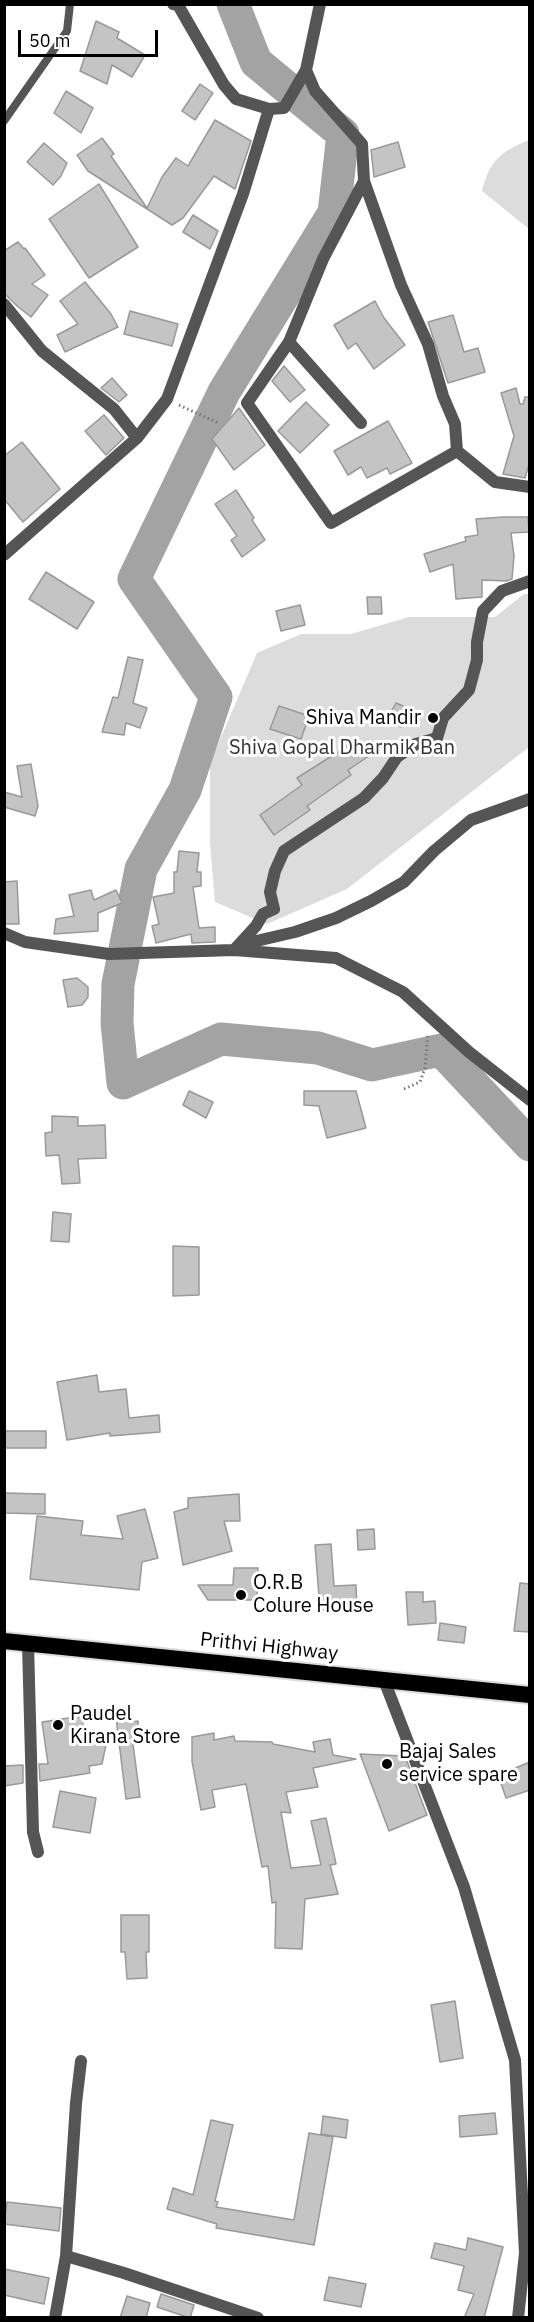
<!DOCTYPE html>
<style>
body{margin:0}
#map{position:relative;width:534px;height:2322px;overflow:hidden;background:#fff;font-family:"IBM Plex Sans",sans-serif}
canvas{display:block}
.frame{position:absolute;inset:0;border:6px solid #000;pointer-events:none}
.scale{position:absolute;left:18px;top:30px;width:140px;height:27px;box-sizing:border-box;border:3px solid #000;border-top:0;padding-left:8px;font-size:18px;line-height:21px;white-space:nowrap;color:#000;-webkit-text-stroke:4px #fff;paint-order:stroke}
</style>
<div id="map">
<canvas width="534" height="2322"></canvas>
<div class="frame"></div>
<div class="scale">50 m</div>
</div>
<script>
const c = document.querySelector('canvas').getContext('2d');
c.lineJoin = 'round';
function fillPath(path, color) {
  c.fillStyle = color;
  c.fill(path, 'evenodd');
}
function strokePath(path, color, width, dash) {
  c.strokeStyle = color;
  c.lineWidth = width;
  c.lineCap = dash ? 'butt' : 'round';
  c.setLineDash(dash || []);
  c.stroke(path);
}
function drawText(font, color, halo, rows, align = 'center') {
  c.font = font + ' "IBM Plex Sans",sans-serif';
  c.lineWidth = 6;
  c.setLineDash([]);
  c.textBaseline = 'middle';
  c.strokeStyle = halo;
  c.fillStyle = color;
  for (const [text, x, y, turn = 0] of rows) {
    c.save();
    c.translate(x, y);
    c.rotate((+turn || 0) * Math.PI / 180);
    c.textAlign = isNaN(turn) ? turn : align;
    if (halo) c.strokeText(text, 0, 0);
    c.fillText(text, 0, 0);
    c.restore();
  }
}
const green = new Path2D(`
 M529 140V229L482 191C490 160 500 152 529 140Z
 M524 594H529V747L347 889 267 924 215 902 210 843V763L257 653 301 634H351L409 617H495Z`);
const river = new Path2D(`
 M233 4 256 62 343 134 334 213 224 392 134 579 216 697 185 790 141 869 118 984 117 1023 123 1083 221 1039 318 1048 372 1065 441 1050 530 1145`);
const building = new Path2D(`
 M96 21 119 32 117 38 145 55 132 77 112 65 107 84 80 71Z
 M200 84 213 93 195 120 182 111Z
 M66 91 93 108 81 133 54 113Z
 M215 120 251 141 235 189 214 176 183 218 172 225 88 171 77 155 102 138 114 154 111 156 147 208 162 177 176 158 188 166Z
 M398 142 405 167 374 177 371 150Z
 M44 143 67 163 61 176 53 185 27 162Z
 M99 184 138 247 89 278 49 219Z
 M193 215 218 231 210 249 183 232Z
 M18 242 24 249 25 248 45 275 32 284 48 295 31 317 17 306 4 293V251Z
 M85 282 111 314 118 327 65 352 57 335 78 324 60 301Z
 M375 301 384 318 405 345 374 369 356 343 348 349 334 325Z
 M130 311 178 324 172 346 124 334Z
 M453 315 464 352 478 348 485 372 448 383 428 322Z
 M284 366 305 390 290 402 272 381Z
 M112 378 127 395 119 402 101 388Z
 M516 388 520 404H523L525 397H530V461L525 478 503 474 514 436 501 393Z
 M306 402 329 425 300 453 278 431Z
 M239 408 265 445 234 470 212 439Z
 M104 415 124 438 106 455 85 431Z
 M388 421 412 463 390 474 387 468 367 478 361 467 348 475 334 451Z
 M22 442 60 489 23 522 4 499V456Z
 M236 490 254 518 252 520 265 540 242 557 231 540 237 536 215 504Z
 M503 517H528L529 532 511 533 514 556 512 579 506 581 482 580V597L456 599 453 564 430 572 424 554 466 541 465 537 478 535 476 519Z
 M46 572 94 602 77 629 29 599Z
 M367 597H381L382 614H368Z
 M300 605 305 625 281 631 276 611Z
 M128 657 143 660 133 703 147 708 140 728 126 723 124 735 102 732 113 697 118 698Z
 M396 703 410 709 401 727 387 719Z
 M279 706 309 716 301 739 270 729Z
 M357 740 369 756 348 770 351 775 307 806 310 810 274 835 260 815 302 785 297 778Z
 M31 764 38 806 35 816 4 807V792L22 797 17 766Z
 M179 851 199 853 197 872H201V886L193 887 199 928 215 927V942L192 943 191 934 156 943 152 926 159 924 153 897 174 893V872H177Z
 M17 881 19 924H4V882Z
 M91 890 94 900 116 890 122 903 98 913V931L54 934 56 919 74 916 69 895Z
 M77 978 88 987V997L82 1005 68 1007 63 980Z
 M189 1091 213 1102 206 1118 183 1105Z
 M304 1091H356L366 1128 327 1138 319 1106 304 1105Z
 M52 1116 78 1117V1126L105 1125 106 1158 78 1159 80 1183 62 1184 59 1155 46 1156 45 1133 52 1132Z
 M53 1212 71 1214 69 1242 51 1241Z
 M173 1246 199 1247V1295L173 1296Z
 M97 1375 99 1392 126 1389 129 1418 159 1415 160 1432 110 1436V1433L67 1440 57 1382Z
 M4 1431H46V1448H4Z
 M4 1493 45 1494V1514L4 1513Z
 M239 1494 240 1521H224L232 1551 183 1565 174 1512 188 1508V1498Z
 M145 1509 158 1558 142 1562 139 1590 30 1579 37 1516 83 1521 81 1535 123 1539 117 1516Z
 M374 1529 375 1549 358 1550 357 1530Z
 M331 1544 334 1586 356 1585 357 1607 320 1610 315 1545Z
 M234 1568H258L257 1600H208L198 1585H233Z
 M520 1583 530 1584V1632L514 1631Z
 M406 1592H423V1602L435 1601 436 1623 408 1625Z
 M440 1623 466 1627 464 1643 438 1640Z
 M82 1716 84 1735 109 1730 102 1764 89 1766 90 1773 40 1781 39 1764H48L42 1722Z
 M129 1716 130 1722 138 1721 139 1745 133 1744 140 1797 126 1799 116 1718Z
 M214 1733V1740L234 1736 235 1741 272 1742 273 1744 315 1752 313 1742 330 1739 333 1755 356 1759 313 1768 318 1787 286 1792 291 1813 281 1812 291 1868 321 1865 311 1821 326 1818 336 1864 330 1865 338 1894 305 1899 302 1949 275 1948 276 1902 272 1903 268 1866 262 1867 246 1784 212 1790 215 1807 201 1810 192 1761V1737Z
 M360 1754 405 1756 427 1815 389 1831Z
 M530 1762V1790L506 1798 498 1775Z
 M23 1765V1783L4 1786V1766Z
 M60 1791 96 1798 90 1833 53 1827Z
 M121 1915H149V1952H146L147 1978 127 1979 125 1952H121Z
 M455 2001 463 2058 440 2062 431 2005Z
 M495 2113 497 2134 460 2137 459 2116Z
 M323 2116 348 2120 346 2138 321 2134Z
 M211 2120 233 2125 215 2201 218 2202 216 2207 294 2220 309 2133 333 2137 314 2245 216 2228 217 2224 167 2209 173 2188 193 2195Z
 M7 2202 61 2208 59 2231 4 2224Z
 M468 2238 503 2247 484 2318H464L474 2294 458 2290 464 2266 431 2258 435 2243 466 2250Z
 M4 2269 49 2278 44 2304 4 2295Z
 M329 2277 366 2284 361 2307 324 2300Z
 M161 2294 194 2305 190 2318 157 2307Z
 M127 2296 150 2303 146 2318H120Z`);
const path = new Path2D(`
 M179 405 218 423
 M404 1089 420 1082 425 1068 428 1033`);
const service = new Path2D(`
 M4 121 67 31 70 4`);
const minor = new Path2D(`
 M173 4 178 5 224 85 236 99 269 109
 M306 70 315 91 362 144 364 181 401 285 428 344 443 396 455 424 457 451 331 523 247 403 289 342 323 259 364 181
 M4 304 42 351 114 409 137 438
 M289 342 361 423
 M457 451 495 482 530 487
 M4 555 137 438 167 399 243 194 269 109 284 108 306 70 320 4
 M530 581 502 591 483 611 477 642V660L469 690 443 718 437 738 416 744 397 757 383 778 364 798 284 851 275 871 270 892 274 909 263 914 256 926 234 950 252 942 295 932 336 918 371 901 404 882 434 851 471 820 530 799
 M4 933 25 942 109 954 234 950 336 958 403 992 469 1052 530 1100
 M28 1644 33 1832 38 1852
 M384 1680 464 1887 515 2060 525 2253 518 2318
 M66 2256 124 2273 258 2318
 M55 2318 66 2256 76 2103 81 2061`);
const trunk = new Path2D(`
 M4 1641 530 1695`);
const markers = [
 [433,718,6,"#000"],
 [241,1595,6,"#000"],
 [58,1725,6,"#000"],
 [387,1764,6,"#000"]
];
const poiNames = [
 ["Shiva Mandir",421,718,"right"],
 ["O.R.B",253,1583],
 ["Colure House",253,1606],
 ["Paudel",70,1714],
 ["Kirana Store",70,1737],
 ["Bajaj Sales",399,1752],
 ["service spare",399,1775]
];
const parkNames = [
 ["Shiva Gopal Dharmik Ban",342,748]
];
const streetNames = [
 ["Prithvi Highway",269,1647,6]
];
fillPath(green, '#dcdcdc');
strokePath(river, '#a3a3a3', 33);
fillPath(building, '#c4c4c4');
strokePath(building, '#999', 1.5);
strokePath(trunk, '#dbdbdb', 20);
strokePath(path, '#777', 3, [1.5, 3]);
strokePath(service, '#555', 8);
strokePath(minor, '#555', 12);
strokePath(trunk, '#000', 16);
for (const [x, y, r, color] of markers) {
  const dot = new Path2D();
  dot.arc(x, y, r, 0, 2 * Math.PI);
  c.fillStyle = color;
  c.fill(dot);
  strokePath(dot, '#fff', 2);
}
drawText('20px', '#000', '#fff', poiNames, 'left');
drawText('20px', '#333', '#fff', parkNames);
drawText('20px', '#000', '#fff', streetNames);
</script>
